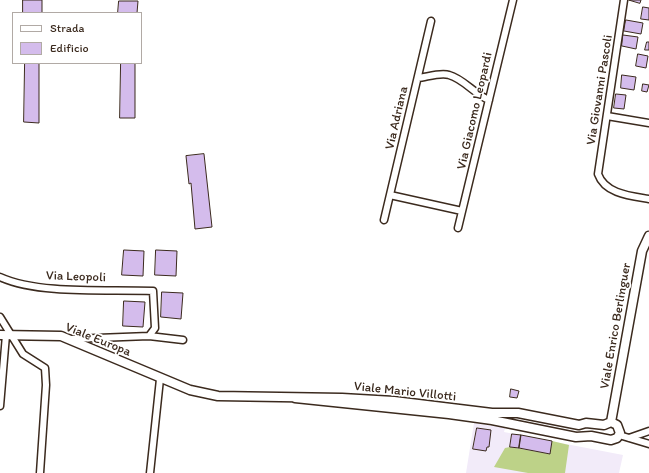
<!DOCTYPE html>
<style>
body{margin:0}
#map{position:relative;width:649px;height:473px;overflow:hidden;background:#fff;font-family:Itim,sans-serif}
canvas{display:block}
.legend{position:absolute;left:12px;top:12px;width:130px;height:52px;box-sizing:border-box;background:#fff;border:1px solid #b1aaa5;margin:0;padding:5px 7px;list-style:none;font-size:12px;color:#3b2a1e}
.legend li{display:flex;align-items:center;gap:8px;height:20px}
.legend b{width:20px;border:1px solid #b1aaa5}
</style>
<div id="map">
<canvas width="649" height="473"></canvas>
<ul class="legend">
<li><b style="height:5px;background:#fff"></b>Strada</li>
<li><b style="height:11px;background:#d4bcec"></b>Edificio</li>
</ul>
</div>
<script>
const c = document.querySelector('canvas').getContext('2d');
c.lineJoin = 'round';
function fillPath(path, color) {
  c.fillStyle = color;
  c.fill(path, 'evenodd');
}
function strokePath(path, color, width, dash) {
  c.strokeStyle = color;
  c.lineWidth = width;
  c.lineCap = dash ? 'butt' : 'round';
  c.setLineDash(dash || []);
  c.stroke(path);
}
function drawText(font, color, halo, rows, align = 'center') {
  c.font = font + ' Itim,sans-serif';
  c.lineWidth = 3.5;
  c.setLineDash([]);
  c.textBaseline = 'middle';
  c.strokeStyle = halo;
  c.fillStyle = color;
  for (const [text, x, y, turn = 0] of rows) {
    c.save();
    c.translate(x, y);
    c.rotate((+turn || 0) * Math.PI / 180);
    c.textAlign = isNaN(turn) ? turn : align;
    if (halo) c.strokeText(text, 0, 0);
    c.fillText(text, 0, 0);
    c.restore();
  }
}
const built = new Path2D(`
 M474 423 505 428 504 432 623 455 619 473H466Z`);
const green = new Path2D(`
 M552 441 569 445 565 473H528L494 467 505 448 510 447 550 454Z`);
const building = new Path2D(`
 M23 0H42V13H23Z
 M629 0H641L640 3Z
 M119 1H138L137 13H118Z
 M643 7 649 8V20L641 19Z
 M626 20 643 23 641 34 624 31Z
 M623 35 638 37 636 49 622 46Z
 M647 42H649V50H645Z
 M638 54 648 56 646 68 636 66Z
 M25 63H39V123L24 122Z
 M121 63H135V118H120Z
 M622 75 636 77 634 90 621 88Z
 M643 84 649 85 647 92 642 91Z
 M616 94 626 95 624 109 614 108Z
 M204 154 212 227 195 229 191 183 189 184 186 156Z
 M124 250 144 251 143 276 122 275Z
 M156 250 177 251 176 276 155 275Z
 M162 292 183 293 181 319 161 317Z
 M124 301 145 302 143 327 123 326Z
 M511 389 519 391 517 398 510 397Z
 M477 428 491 430 489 447H487L486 451 473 449Z
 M512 434 521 435 519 448 510 447Z
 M521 435 552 441 550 454 519 448Z`);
const minor = new Path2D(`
 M624 0 598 174C605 194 631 196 649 199
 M418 78C427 77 441 72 449 75 464 79 474 94 489 100
 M607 116 649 123
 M390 195 462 211
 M384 220 431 21
 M458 228 513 0
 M0 277C40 295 109 289 153 291L155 328 149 336
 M0 317 23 354 45 368 46 385 40 473
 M71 339 149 336 183 340
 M0 406 6 335
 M619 435 649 444
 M629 438 649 431
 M150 473 160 379`);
const tertiary = new Path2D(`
 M0 335 61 336 190 390 218 396 342 398 394 401 492 413H518L579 425 586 423 604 425 611 422 617 425 620 433 617 438 611 440 591 436 576 437 492 420 449 414 295 398
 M611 422 642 251 649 236`);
const streetNames = [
 ["Via Giovanni Pascoli",600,90,-81],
 ["Via Giacomo Leopardi",475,111,-77],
 ["Via Adriana",397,118,-77],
 ["Via Leopoli",76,277,2],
 ["Viale Enrico Berlinguer",616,326,-80],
 ["Viale Europa",98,340,22],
 ["Viale Mario Villotti",405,392,6]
];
fillPath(built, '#f2ebf9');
fillPath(green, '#bdd288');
fillPath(building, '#d4bcec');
strokePath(building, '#3b2a1e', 1);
strokePath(minor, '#3b2a1e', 9);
strokePath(tertiary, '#3b2a1e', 11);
strokePath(minor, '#fff', 6);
strokePath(tertiary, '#fff', 8);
drawText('13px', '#3b2a1e', '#fff', streetNames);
</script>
